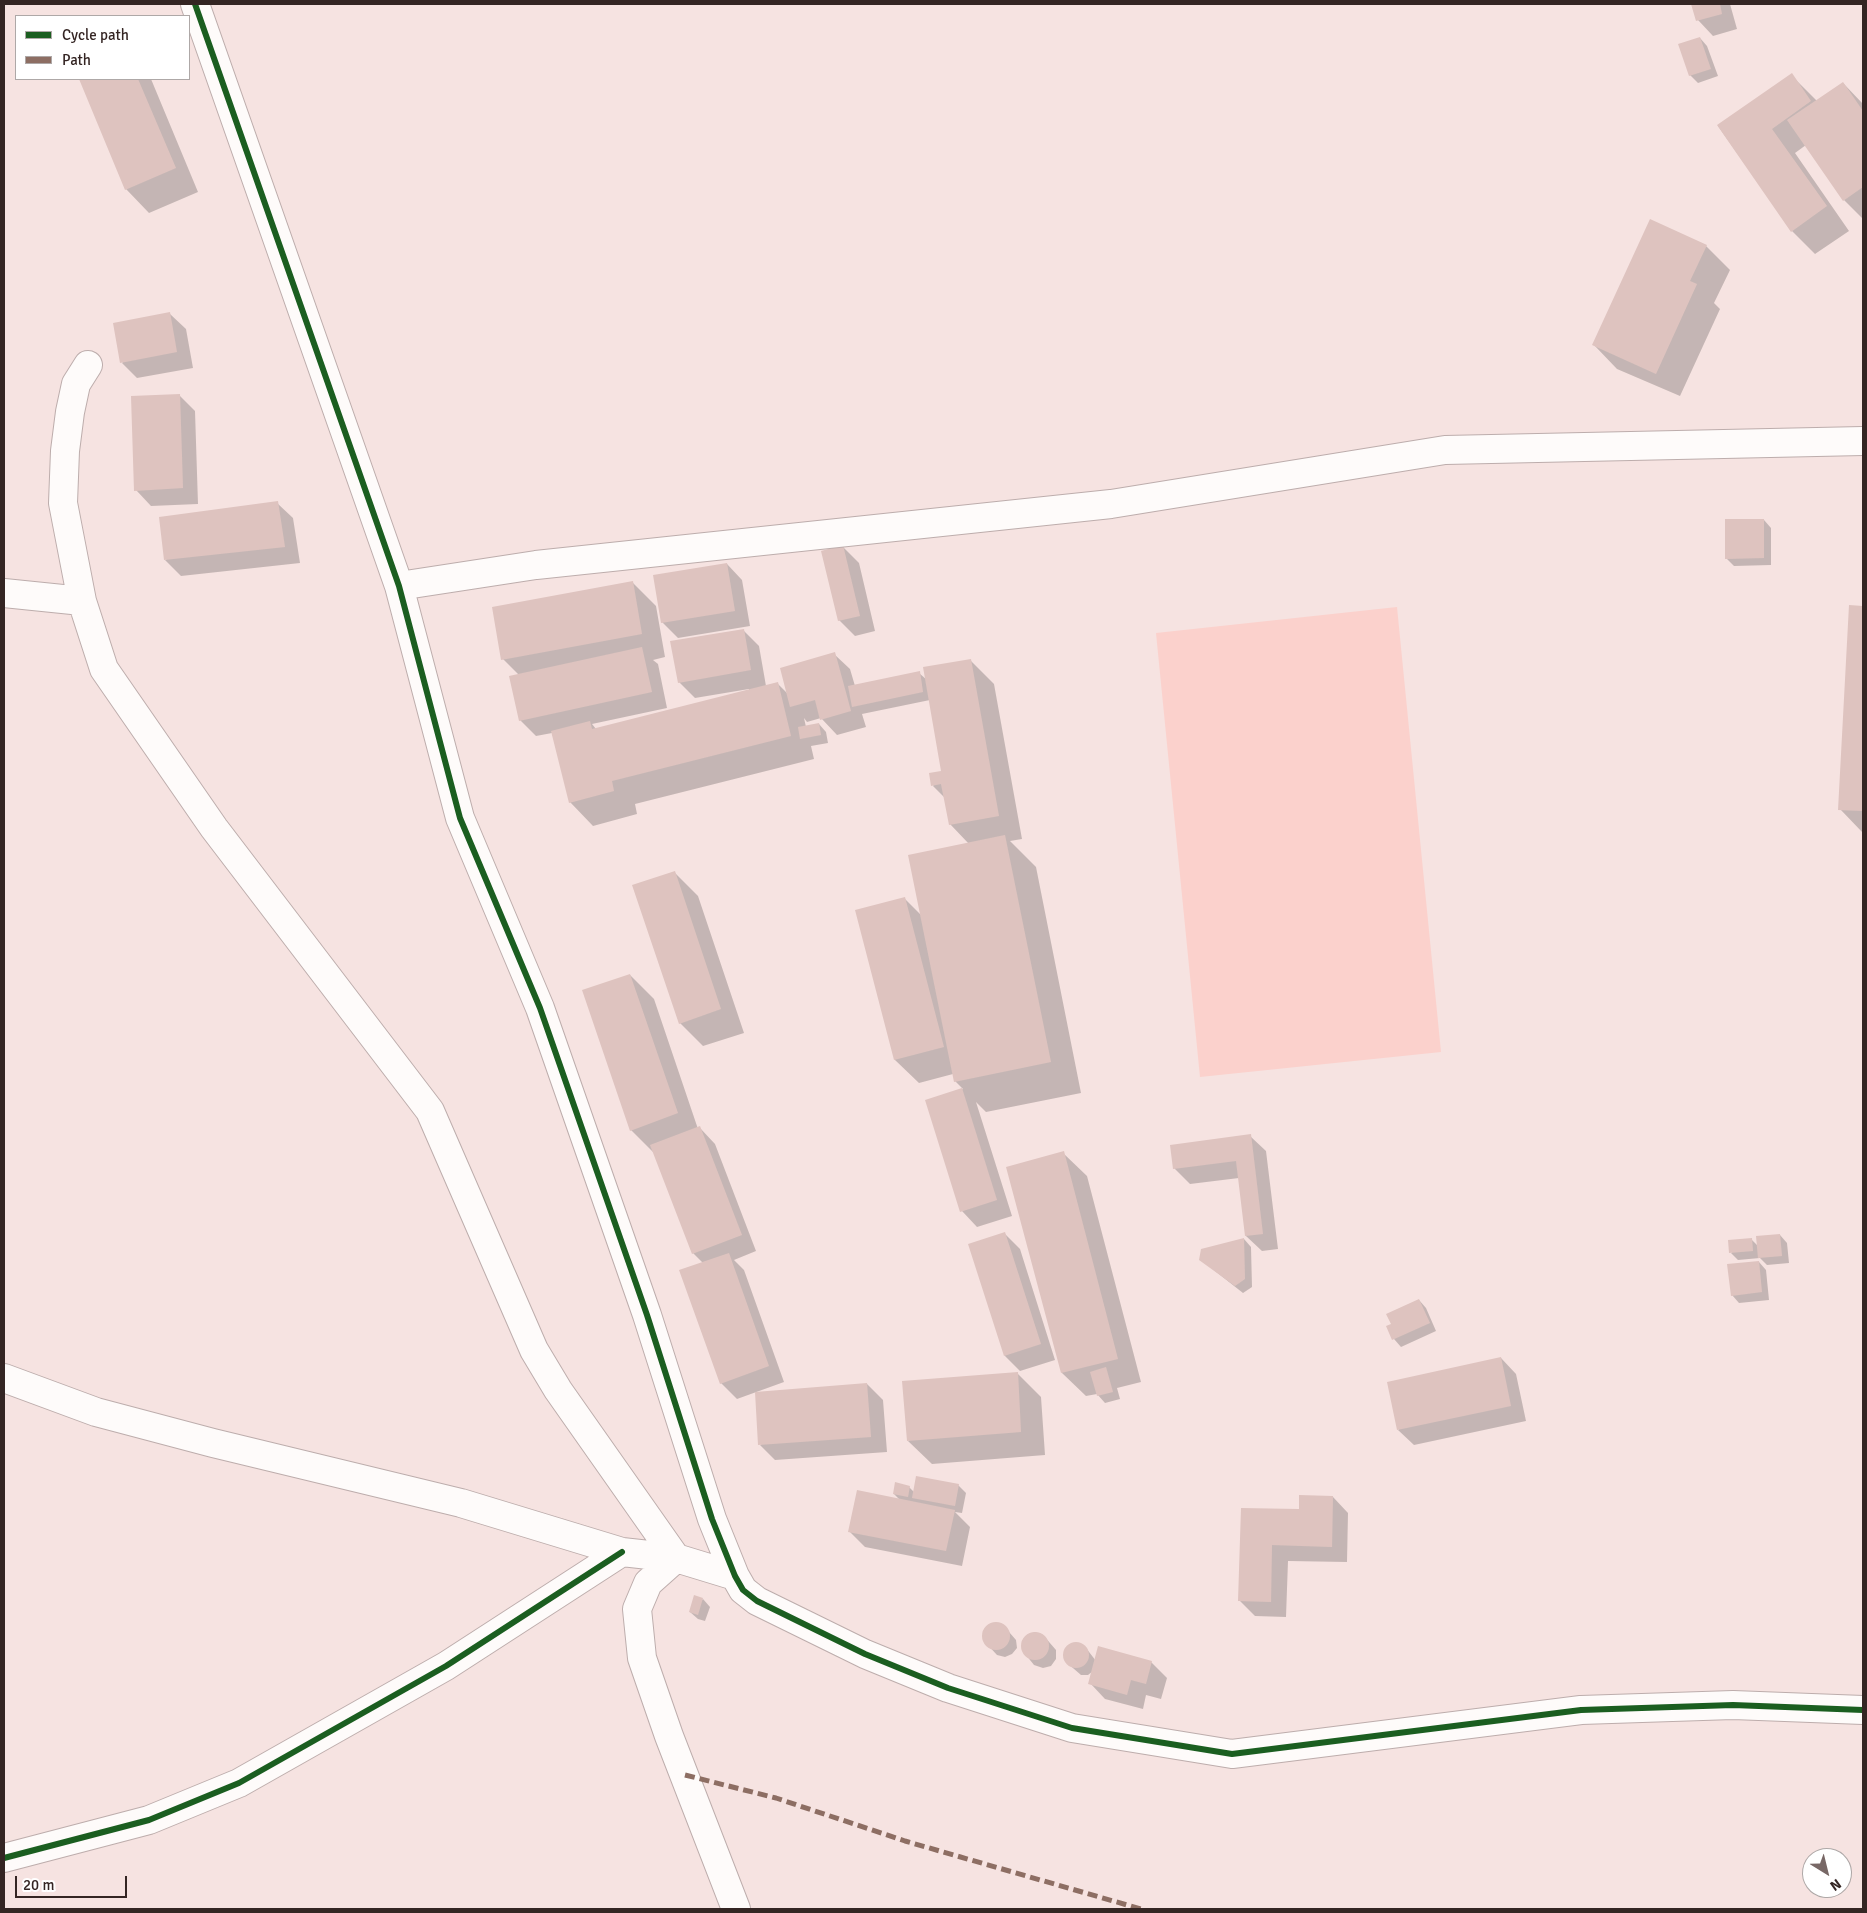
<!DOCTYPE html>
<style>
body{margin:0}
#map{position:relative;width:1867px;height:1913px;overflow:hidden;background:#f6e3e1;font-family:Signika,sans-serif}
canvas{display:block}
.frame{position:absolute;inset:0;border:5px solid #342523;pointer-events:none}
.legend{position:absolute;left:15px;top:15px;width:175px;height:65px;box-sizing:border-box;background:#fff;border:1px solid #aea8a7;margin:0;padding:6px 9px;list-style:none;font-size:15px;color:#342523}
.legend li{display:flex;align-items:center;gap:10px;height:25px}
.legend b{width:25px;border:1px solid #aea8a7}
.north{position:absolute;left:1802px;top:1848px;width:50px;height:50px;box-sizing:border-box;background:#fff;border:1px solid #aea8a7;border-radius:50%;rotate:144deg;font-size:14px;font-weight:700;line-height:20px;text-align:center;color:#342523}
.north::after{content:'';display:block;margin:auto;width:18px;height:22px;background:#786866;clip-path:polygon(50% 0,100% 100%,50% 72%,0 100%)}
.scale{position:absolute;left:15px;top:1876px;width:112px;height:22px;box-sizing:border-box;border:2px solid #342523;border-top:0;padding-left:6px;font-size:15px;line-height:18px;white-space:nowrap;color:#342523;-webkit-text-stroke:4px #fff;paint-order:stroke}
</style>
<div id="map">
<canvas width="1867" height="1913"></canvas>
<div class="frame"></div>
<ul class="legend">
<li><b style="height:6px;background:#1b5e20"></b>Cycle path</li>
<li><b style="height:6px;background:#8d6e63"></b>Path</li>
</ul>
<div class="north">N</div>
<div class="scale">20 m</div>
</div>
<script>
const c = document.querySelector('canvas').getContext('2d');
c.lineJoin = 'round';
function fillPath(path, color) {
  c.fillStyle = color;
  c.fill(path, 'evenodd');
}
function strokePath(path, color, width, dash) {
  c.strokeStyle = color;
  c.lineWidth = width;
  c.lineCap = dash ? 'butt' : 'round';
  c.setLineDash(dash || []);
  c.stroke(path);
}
const green = new Path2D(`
 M1397 607 1441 1052 1200 1077 1156 633Z`);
const shadow = new Path2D(`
 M1693 4H1730L1737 29 1713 36 1698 20Z
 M1700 38 1707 46 1718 76 1698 83 1690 75Z
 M1791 75 1817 101 1843 83 1863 104V219L1844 200 1806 145 1795 153 1849 231 1815 254 1792 231 1718 126Z
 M80 79H151L198 192 149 213 126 189Z
 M1706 246 1730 270 1714 303 1720 309 1680 396 1617 369 1594 345Z
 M170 314 186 329 193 368 137 378 122 363Z
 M179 395 195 411 198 504 151 506 136 490Z
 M277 503 293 518 300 563 181 576 165 560Z
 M1764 520 1771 528V565L1734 566 1726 558Z
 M843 547 859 563 875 631 855 636 839 620Z
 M727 564 742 580 750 626 678 638 662 622Z
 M632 582 656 606 665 657 653 660 658 664 667 708 592 724 596 729 749 691V689L695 698 679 682 743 630 759 646 766 686 778 684 788 694 834 654 850 669 855 686 919 673 927 680 970 660 994 684 1022 839 1010 841 1036 867 1081 1093 986 1112 976 1102 1012 1216 977 1227 962 1211 927 1101 963 1089 955 1081 953 1074 919 1083 895 1060 857 911 905 899 921 915 969 844 950 824 945 798 933 786 943 772 930 700 862 714 866 727 837 735 821 718 807 722 804 718 806 727 819 724 826 732 828 743 811 746 814 759 635 804 637 814 593 826 570 802 552 733 536 736 520 720 519 675 503 659Z
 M1850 607H1863V833L1840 809Z
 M674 872 698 896 744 1033 703 1046 680 1023Z
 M630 975 654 999 698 1129 700 1128 715 1144 756 1251 734 1260 744 1270 784 1382 737 1399 721 1383 703 1263 693 1253 655 1154 631 1130Z
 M1250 1136 1266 1151 1278 1249 1262 1251 1246 1236 1239 1178 1190 1184 1174 1168Z
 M1063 1153 1087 1176 1141 1382 1117 1388 1120 1399 1105 1403 1097 1394 1086 1396 1062 1373 1008 1168Z
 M1004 1233 1020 1249 1055 1360 1020 1371 1005 1356Z
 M1780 1235 1787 1243 1789 1263 1767 1265 1760 1258 1738 1260 1731 1253 1751 1239 1758 1246Z
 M1244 1239 1251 1247 1252 1287 1243 1293 1201 1260Z
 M1759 1262 1766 1270 1769 1300 1739 1303 1732 1295Z
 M1419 1300 1426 1308 1436 1331 1401 1347 1394 1339 1392 1324Z
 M1501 1358 1516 1374 1526 1421 1414 1445 1398 1430Z
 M1017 1373 1041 1397 1045 1455 932 1464 908 1441Z
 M867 1384 883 1400 887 1452 775 1460 760 1445Z
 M958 1485 966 1493 962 1513 955 1512 970 1527 962 1566 865 1547 850 1532 900 1500 894 1494 909 1487 914 1492Z
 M1333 1497 1348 1513 1347 1562 1288 1561 1286 1617 1255 1616 1239 1600 1242 1509 1300 1511Z
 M703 1599 710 1607 705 1621 698 1619 690 1612Z
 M995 1623 1003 1625 1016 1640 1017 1648 1012 1654 1005 1657 997 1655 984 1641V1633L988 1626Z
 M1035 1632 1043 1635 1056 1650V1659L1051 1666 1043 1668 1034 1665 1022 1650V1641L1027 1635Z
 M1072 1644H1079L1086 1648 1096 1661 1151 1662 1167 1678 1161 1699 1146 1695 1143 1709 1105 1699 1090 1683 1093 1671 1088 1675H1081L1066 1662 1064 1656 1066 1648Z`);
const building = new Path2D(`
 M1691 4H1720L1722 14 1696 21Z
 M1700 37 1711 69 1689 76 1678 44Z
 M1792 73 1811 101 1772 129 1827 206 1791 232 1717 125Z
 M79 79H138L176 168 125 190Z
 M1843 82 1863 111V187L1843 201 1787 120Z
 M1650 219 1707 245 1690 281 1697 284 1656 374 1592 345Z
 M170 312 177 352 120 363 113 323Z
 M180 394 183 488 134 491 131 396Z
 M278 501 285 547 164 560 159 517Z
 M1725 519H1764V558L1725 559Z
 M843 545 860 616 838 621 821 551Z
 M727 563 735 611 661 623 653 575Z
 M633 581 642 634 501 660 492 607Z
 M1849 605 1863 606V811L1838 810Z
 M744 629 751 670 678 683 670 641Z
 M642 647 652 692 519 721 509 676Z
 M835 652 851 711 820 720 815 700 790 707 780 668Z
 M971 659 999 816 949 825 941 784 931 786 929 773 941 771 923 667Z
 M920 671 923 692 852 707 848 686Z
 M778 682 791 736 612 781 614 791 569 803 551 731 590 721 592 729Z
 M819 723 821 735 800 739 798 727Z
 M1005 835 1051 1062 954 1082 908 855Z
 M675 871 721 1009 679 1024 632 885Z
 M905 897 944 1047 894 1060 855 910Z
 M630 974 678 1113 630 1131 582 990Z
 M962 1088 997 1200 960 1212 925 1100Z
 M700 1126 742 1235 692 1254 650 1145Z
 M1251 1134 1263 1234 1245 1236 1236 1161 1173 1169 1170 1145Z
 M1064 1151 1118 1359 1061 1373 1006 1167Z
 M1005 1232 1041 1344 1004 1356 968 1244Z
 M1780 1234 1782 1256 1758 1258 1756 1236Z
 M1244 1238 1245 1279 1235 1286 1199 1260 1201 1249Z
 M1752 1238 1753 1251 1729 1253 1728 1240Z
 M729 1253 769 1366 720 1384 679 1270Z
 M1759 1261 1762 1292 1731 1296 1727 1264Z
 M1419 1299 1430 1323 1392 1340 1386 1326 1391 1324 1386 1314Z
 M1501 1357 1511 1406 1397 1430 1387 1382Z
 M1106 1367 1113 1392 1097 1396 1090 1372Z
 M1018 1372 1021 1432 907 1441 902 1381Z
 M867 1383 871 1437 758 1445 755 1392Z
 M916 1476 959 1484 955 1506 912 1498Z
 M895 1482 910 1486 908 1497 893 1494Z
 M857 1490 955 1510 946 1551 848 1532Z
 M1299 1495 1333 1496 1332 1547 1272 1545 1271 1602 1238 1601 1241 1508 1299 1509Z
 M694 1595 703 1598 698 1615 689 1612Z
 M982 1636a14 14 0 1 1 28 0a14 14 0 1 1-28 0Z
 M1021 1646a14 14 0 1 1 28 0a14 14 0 1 1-28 0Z
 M1063 1655a13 13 0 1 1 26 0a13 13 0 1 1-26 0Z
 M1098 1646 1152 1661 1146 1684 1131 1680 1127 1695 1088 1684Z`);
const minor = new Path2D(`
 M195 4 399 586 460 818 540 1008 647 1315 712 1519 735 1576 743 1590 757 1601 865 1654 948 1688 1072 1728 1232 1754 1581 1710 1733 1705 1863 1710
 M88 365 76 384 70 412 65 451 63 503 82 601 104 669 214 828 430 1111 534 1350 558 1390 676 1558 648 1583 637 1609 642 1658 669 1736 736 1909
 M399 586 536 565 1111 504 1445 450 1863 441
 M4 593 82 601
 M4 1378 96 1412 213 1443 461 1503 622 1552 676 1558 735 1576
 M4 1858 149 1820 239 1783 446 1666 622 1552`);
const quiet = new Path2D(`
 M685 1775 776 1798 905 1841 1141 1909`);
const cycleway = new Path2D(`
 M195 4 399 586 460 818 540 1008 647 1315 712 1519 735 1576 743 1590 757 1601 865 1654 948 1688 1072 1728 1232 1754 1581 1710 1733 1705 1863 1710
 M4 1858 149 1820 239 1783 446 1666 622 1552`);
fillPath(green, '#fbd1cc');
fillPath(shadow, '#0003');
fillPath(building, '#dec3bf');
strokePath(minor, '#bdadac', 30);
strokePath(minor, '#fefbfa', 28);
strokePath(quiet, '#8d6e63', 5, [10, 5]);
strokePath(cycleway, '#1b5e20', 6);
</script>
